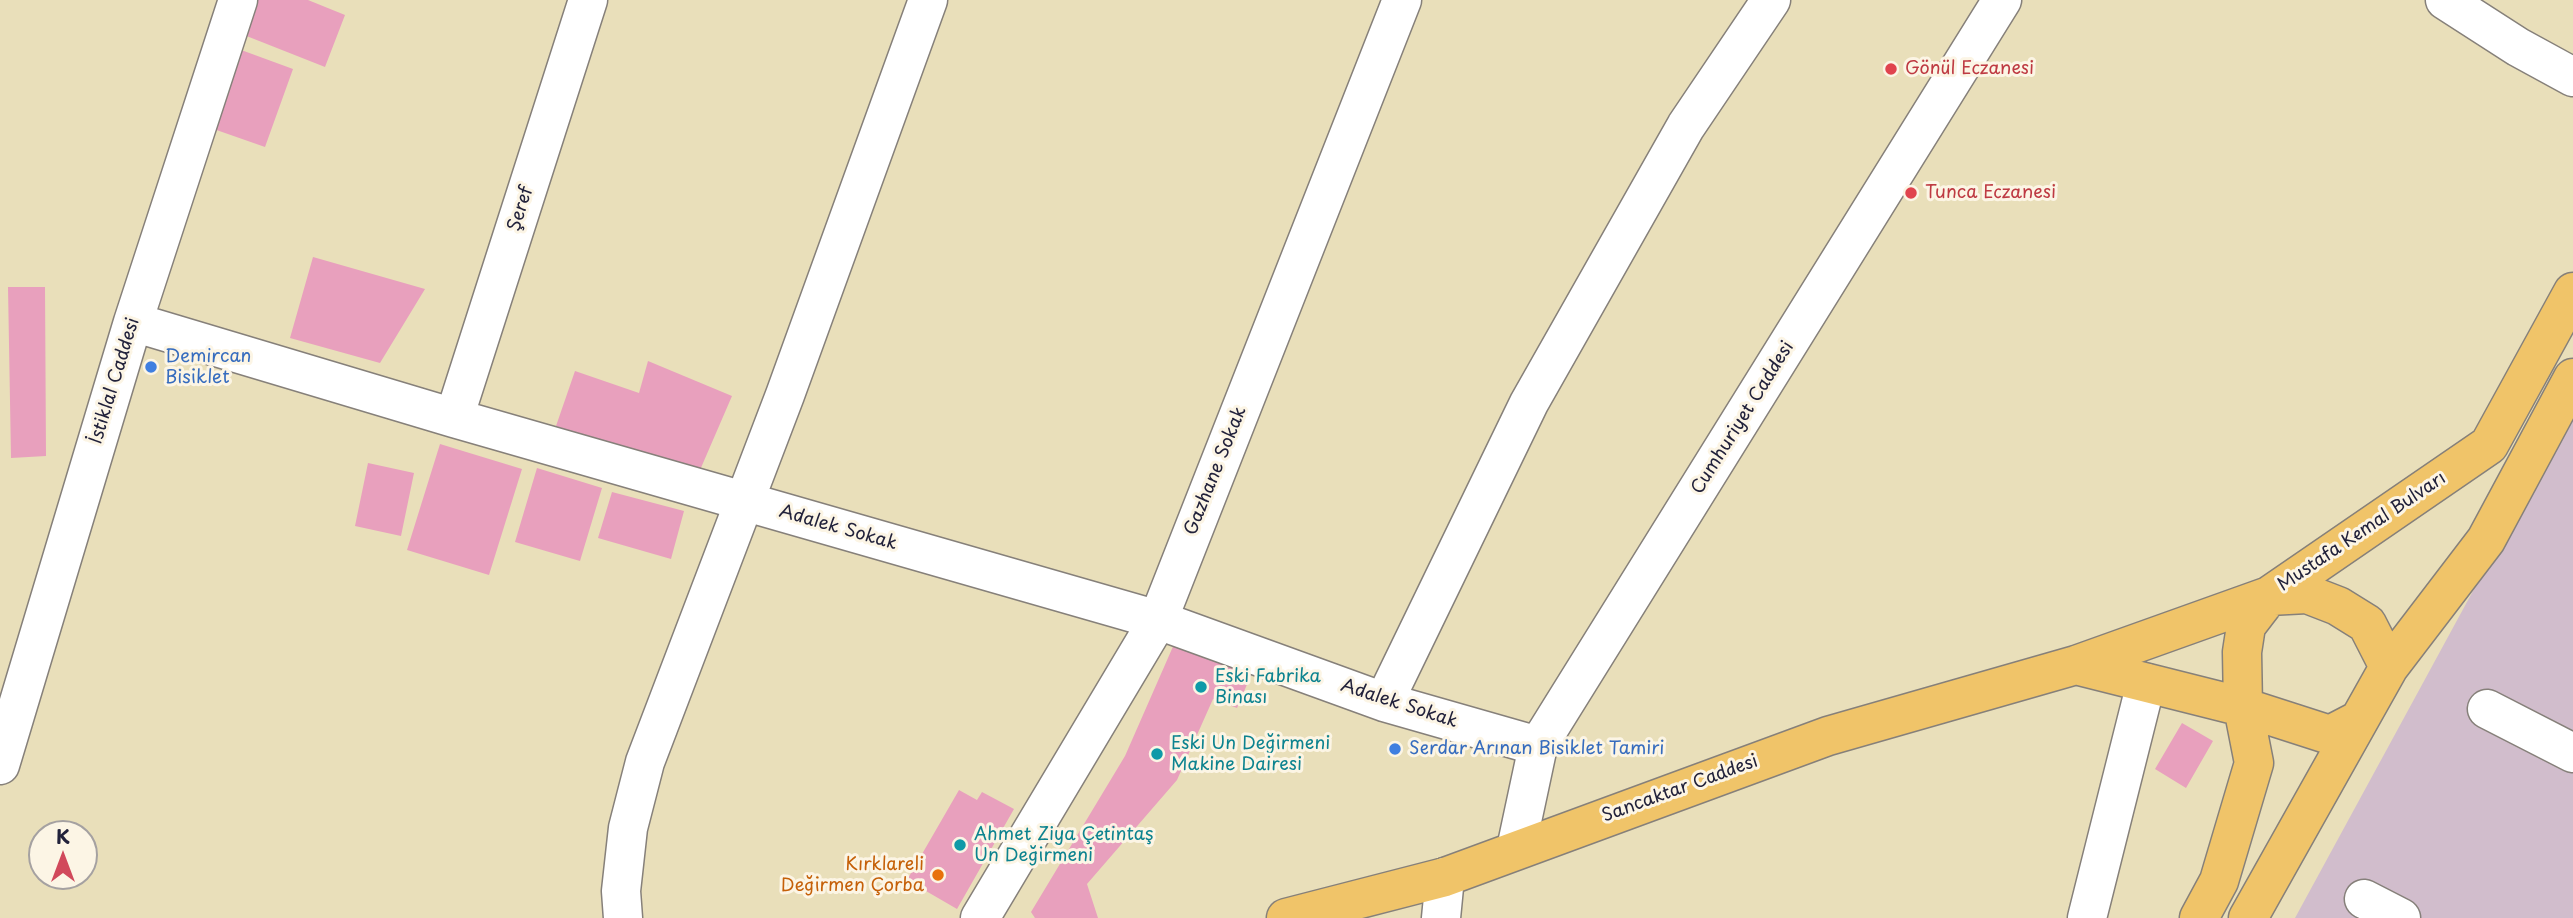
<!DOCTYPE html>
<meta charset="utf-8">
<style>
body{margin:0}
#map{position:relative;width:2573px;height:918px;overflow:hidden;background:#e9dfba;font-family:"Playpen Sans",sans-serif}
canvas{display:block}
.north{position:absolute;left:28px;top:820px;width:70px;height:70px;box-sizing:border-box;background:#fcf5e5;border:2px solid #a5a1a1;border-radius:50%;rotate:0deg;font-size:19px;font-weight:700;line-height:28px;text-align:center;color:#22223b}
.north::after{content:'';display:block;margin:auto;width:24px;height:32px;background:#d1495b;clip-path:polygon(50% 0,100% 100%,50% 72%,0 100%)}
</style>
<div id="map">
<canvas width="2573" height="918"></canvas>
<div class="north">K</div>
</div>
<script>
const c = document.querySelector('canvas').getContext('2d');
c.lineJoin = 'round';
function fillPath(path, color) {
  c.fillStyle = color;
  c.fill(path, 'evenodd');
}
function strokePath(path, color, width, dash) {
  c.strokeStyle = color;
  c.lineWidth = width;
  c.lineCap = dash ? 'butt' : 'round';
  c.setLineDash(dash || []);
  c.stroke(path);
}
function drawText(font, color, halo, rows, align = 'center') {
  c.font = font + ' "Playpen Sans",sans-serif';
  c.lineWidth = 6;
  c.setLineDash([]);
  c.textBaseline = 'middle';
  c.strokeStyle = halo;
  c.fillStyle = color;
  for (const [text, x, y, turn = 0] of rows) {
    c.save();
    c.translate(x, y);
    c.rotate((+turn || 0) * Math.PI / 180);
    c.textAlign = isNaN(turn) ? turn : align;
    if (halo) c.strokeText(text, 0, 0);
    c.fillText(text, 0, 0);
    c.restore();
  }
}
const industrial = new Path2D(`
 M2573 407V918H2295L2399 727Z`);
const building = new Path2D(`
 M258 0H308L345 15 325 67 244 35Z
 M233 47 293 69 265 147 205 126Z
 M313 257 425 289 380 363 290 338Z
 M8 287H45L46 456 11 458Z
 M648 361 732 396 697 477 556 426 575 371 639 393Z
 M440 444 522 469 489 575 407 550Z
 M368 463 414 473 401 536 355 526Z
 M537 468 602 488 580 561 515 542Z
 M612 492 684 511 671 559 598 538Z
 M1175 642 1251 675 1237 708 1213 699 1177 780 1087 884 1098 918H1035L1031 912 1125 756Z
 M2182 723 2213 741 2186 788 2155 769Z
 M959 790 977 800 982 792 1014 809 957 909 907 880Z`);
const minor = new Path2D(`
 M2445 0 2518 47 2573 77
 M133 322 454 418 1158 620 1384 702 1538 746
 M454 418 588 0
 M1384 702 1529 403 1686 126 1771 0
 M2487 709 2573 753
 M0 765 133 322 238 0
 M1516 849 1538 746 2002 0
 M2364 899 2401 918
 M623 918 621 891 628 828 645 762 785 395 928 0
 M980 918 1158 620 1402 0
 M1441 918 1445 877
 M2087 918 2146 683`);
const major = new Path2D(`
 M2076 665 2243 707 2330 735 2355 722
 M1286 918 1445 877 1828 736 2076 665 2269 596 2307 594 2338 606 2367 624 2389 667
 M2199 918 2219 881 2254 763 2243 707 2242 652 2246 626 2269 596 2489 445 2573 292
 M2248 918 2389 667 2486 540 2573 378`);
const markers = [
 [1891,69,7,"#e0444e"],
 [1911,193,7,"#e0444e"],
 [151,367,7,"#3f7fe0"],
 [1201,687,7,"#0f9aa8"],
 [1395,749,7,"#3f7fe0"],
 [1157,754,7,"#0f9aa8"],
 [960,845,7,"#0f9aa8"],
 [938,875,7,"#e8710a"]
];
const healthNames = [
 ["Gönül Eczanesi",1905,69],
 ["Tunca Eczanesi",1925,193]
];
const streetNames = [
 ["Şeref",521,209,-72],
 ["İstiklal Caddesi",115,381,-73],
 ["Cumhuriyet Caddesi",1743,418,-58],
 ["Gazhane Sokak",1216,471,-68],
 ["Adalek Sokak",838,528,16],
 ["Mustafa Kemal Bulvarı",2362,532,-34],
 ["Adalek Sokak",1399,704,18],
 ["Sancaktar Caddesi",1680,789,-20]
];
const shopNames = [
 ["Demircan",165,357],
 ["Bisiklet",165,378],
 ["Serdar Arınan Bisiklet Tamiri",1409,749]
];
const cultureNames = [
 ["Eski Fabrika",1215,677],
 ["Binası",1215,698],
 ["Eski Un Değirmeni",1171,744],
 ["Makine Dairesi",1171,765],
 ["Ahmet Ziya Çetintaş",974,835],
 ["Un Değirmeni",974,856]
];
const foodNames = [
 ["Kırklareli",924,865],
 ["Değirmen Çorba",924,886]
];
fillPath(industrial, '#d1bdcc');
fillPath(building, '#e8a0bd');
strokePath(minor, '#86807a', 41);
strokePath(major, '#86807a', 41);
strokePath(minor, '#fff', 38);
strokePath(major, '#f0c469', 38);
for (const [x, y, r, color] of markers) {
  const dot = new Path2D();
  dot.arc(x, y, r, 0, 2 * Math.PI);
  c.fillStyle = color;
  c.fill(dot);
  strokePath(dot, '#fcf5e5', 2.5);
}
drawText('18px', '#be3a42', '#fcf5e5', healthNames, 'left');
drawText('18px', '#22223b', '#fcf5e5', streetNames);
drawText('18px', '#366cbe', '#fcf5e5', shopNames, 'left');
drawText('18px', '#0d838f', '#fcf5e5', cultureNames, 'left');
drawText('18px', '#c56008', '#fcf5e5', foodNames, 'right');
</script>
